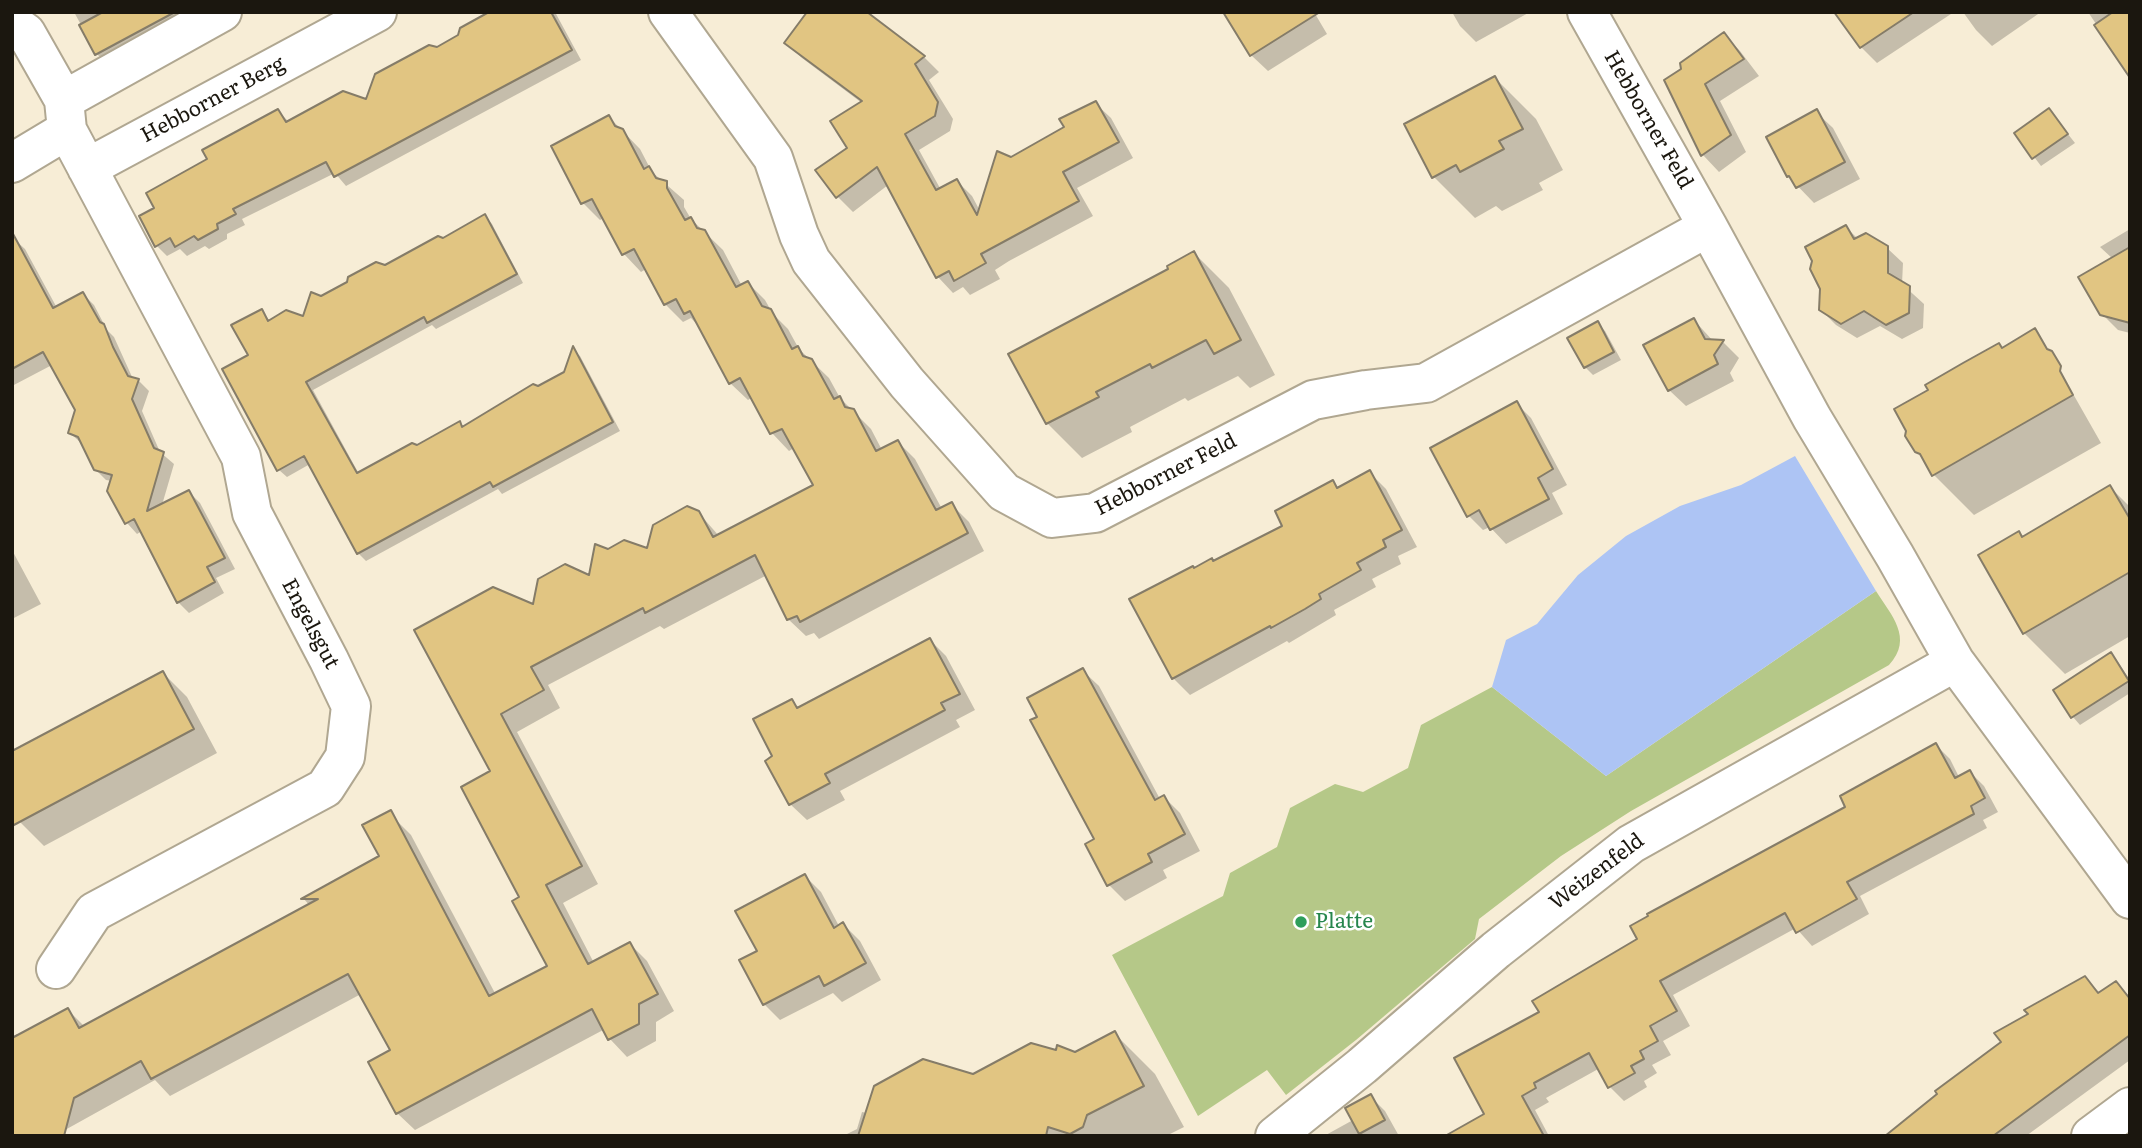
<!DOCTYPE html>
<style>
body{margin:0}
#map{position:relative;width:2142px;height:1148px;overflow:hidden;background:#f7edd6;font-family:Literata,serif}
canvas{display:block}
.frame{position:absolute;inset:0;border:14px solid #1b170f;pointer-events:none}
</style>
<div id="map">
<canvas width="2142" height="1148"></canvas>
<div class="frame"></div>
</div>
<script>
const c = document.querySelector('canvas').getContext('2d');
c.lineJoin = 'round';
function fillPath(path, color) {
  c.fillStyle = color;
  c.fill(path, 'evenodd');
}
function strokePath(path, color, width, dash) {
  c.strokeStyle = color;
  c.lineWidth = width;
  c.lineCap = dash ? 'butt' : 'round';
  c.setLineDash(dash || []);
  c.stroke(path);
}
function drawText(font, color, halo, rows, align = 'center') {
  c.font = font + ' Literata,serif';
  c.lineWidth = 5;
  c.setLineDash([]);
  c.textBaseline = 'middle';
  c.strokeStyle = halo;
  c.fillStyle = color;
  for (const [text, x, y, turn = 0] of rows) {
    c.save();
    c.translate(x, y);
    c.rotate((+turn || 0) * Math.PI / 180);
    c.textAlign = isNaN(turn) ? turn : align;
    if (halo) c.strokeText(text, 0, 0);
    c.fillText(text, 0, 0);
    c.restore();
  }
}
const green = new Path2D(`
 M1876 591C1891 615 1914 638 1889 665L1631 811 1561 856 1479 919 1475 939 1356 1040 1286 1095 1267 1070 1198 1116 1112 955 1223 896 1230 873 1277 847 1290 808 1335 784 1363 792 1408 768 1421 725 1492 687 1606 776Z`);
const water = new Path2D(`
 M1795 456 1876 591 1606 776 1492 687 1506 640 1537 624 1578 575 1626 536 1680 506 1741 485Z`);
const shadow = new Path2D(`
 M74 12H197L105 62 97 54Z
 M493 12H555L581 60 346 186 335 173 242 219 245 225 227 234V239L209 249 205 246 187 256 180 249 167 256 157 246 156 209 209 160 278 111 289 122 367 101 437 49Z
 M864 12 924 57 939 72 929 80 953 119 950 131 919 150 941 190 957 181 972 196 980 211 1011 158 1066 128 1095 103 1111 118 1133 158 1077 188 1093 216 1009 261 995 270 1000 279 970 295 963 287 953 293 938 277 888 185 853 212 838 197 818 171 849 148 862 103 802 58 786 43Z
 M1314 12 1327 34 1268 71 1251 55Z
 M1452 12H1530L1476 42 1460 26Z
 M1836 12H1954L1877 63 1861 47Z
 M1963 12H2041L1992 46 1976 30Z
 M2088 12H2130L2123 64Z
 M1724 34 1740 51 1759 76 1720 101 1746 152 1719 172 1703 155 1666 81Z
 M1495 78 1536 119 1563 170 1539 183 1543 190 1502 211 1496 206 1475 218 1434 177Z
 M2049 110 2075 143 2041 166 2016 133Z
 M1816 112 1833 128 1860 179 1814 203 1788 176Z
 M609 117 640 149 652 172 684 200V207L691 219 723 250 742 286 748 283 765 300 773 314 788 329 799 349 829 378 840 398 871 429 882 450 898 442 915 459 942 509 951 504 969 522 984 551 819 639 814 633 806 636 788 619 767 575 664 629 660 626 548 685 560 708 517 732 598 884 563 903 594 963 630 944 647 961 674 1011 656 1022V1041L627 1057 610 1039 605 1029 415 1130 397 1113 392 1051 361 994 170 1096 155 1080 56 1135 12 1136V1037L17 1034 21 1036 68 1010 85 1027 310 906 304 899 381 856 393 817 411 835 496 995 549 966 522 898 492 772 416 631 534 607 590 577 608 551 648 550 698 512 719 536 815 486 794 448 789 451 772 433 753 397 748 400 730 383 701 329 691 318 683 322 665 304 646 269 641 272 624 254 604 218 600 220 583 203Z
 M485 216 492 224 523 283 436 329 432 325 313 390 359 474 417 447 459 423 464 428 565 373 573 350 580 356 620 431 502 494 498 489 366 561 358 553 310 464 287 477 279 470 250 356 262 311 270 321 304 319 321 298 443 239Z
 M1846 227 1858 239 1887 248 1903 263 1902 284 1924 304 1923 328 1902 339 1880 326 1857 338 1836 325 1820 309Z
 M2130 229V333L2118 330 2102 314 2113 259 2100 247Z
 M14 239 25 249 57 308 83 294 94 305 107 330 114 337 133 379 138 380 149 391 142 411 160 452 174 464 162 505 189 492 200 503 235 569 216 578 224 593 189 613 178 602 142 531 137 534 127 523 109 491 112 481 106 480 95 469 81 443 70 433 77 410 52 365 12 386V240Z
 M1194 253 1229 288 1275 375 1250 388 1238 376 1188 401 1185 398 1130 427 1132 432 1082 458 1047 423 1011 354 1170 269Z
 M1694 320 1713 341 1723 342 1739 358 1730 373 1734 381 1686 406 1669 390Z
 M1598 324 1605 331 1621 360 1593 375 1585 367Z
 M2003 349 2064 378 2101 443 1974 515 1934 475 1926 461 1916 451 1930 390Z
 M1516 403 1531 418 1567 485 1552 493 1563 514 1506 544 1490 527 1483 530 1468 515Z
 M1370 473 1386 489 1417 547 1398 556 1401 564 1372 579 1376 587 1334 610 1336 615 1289 643 1287 641 1190 695 1173 678 1194 569 1214 562 1285 526 1333 482 1339 489Z
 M2110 487 2130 507V636L2065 674 2024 633 2019 534 2023 538Z
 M12 550 41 604 12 619Z
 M930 640 946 656 975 710 956 720 960 727 840 791 845 800 807 820 790 804 775 757 791 701 799 709Z
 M2110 655 2118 662 2130 680V693L2080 725 2073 717Z
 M1082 670 1099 686 1160 799 1164 797 1180 813 1200 851 1163 870 1167 878 1125 901 1109 885 1096 840 1040 717Z
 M163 673 187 697 217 753 44 846 20 822Z
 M1936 745 1950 759 1959 777 1970 772 1984 786 1998 812 1983 820 1987 828 1860 896 1869 914 1812 946 1796 928 1673 995 1690 1026 1663 1041 1671 1055 1652 1065 1657 1073 1644 1081 1647 1087 1624 1101 1610 1087 1600 1068 1546 1098 1549 1102 1535 1110 1549 1136H1479L1486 1115 1541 1013 1640 940 1848 808Z
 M805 876 821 892 839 926 843 924 860 941 881 980 842 1002 833 993 780 1020 764 1004Z
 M2085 978 2101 994 2116 983 2130 997V1060L2026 1136H1891L2003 1043Z
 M1114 1033 1155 1074 1184 1127 1166 1136H843L857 1129 862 1112 867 1113 974 1076 1057 1052 1075 1054Z
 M1370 1096 1385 1111 1399 1136H1324L1353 1120Z`);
const building = new Path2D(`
 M103 12H175L95 55 79 25Z
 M489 12H551L572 50 334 177 326 162 233 209 236 214 217 224 218 229 198 240 194 236 175 247 170 238 155 247 139 216 154 208 146 193 207 159 202 150 278 109 286 122 343 91 366 99 375 74 429 45 437 47 458 35 460 28Z
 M807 12H867L925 56 915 64 938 102 935 116 905 134 936 190 957 179 977 215 997 151 1011 157 1064 127 1059 119 1096 101 1119 142 1063 172 1079 201 981 254 986 263 954 281 949 271 936 278 877 167 836 198 815 170 847 148 830 121 862 101 784 43Z
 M1223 12H1320L1250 56Z
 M1834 12H1914L1860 48Z
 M2113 12H2130V78L2094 25Z
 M1724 32 1744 59 1705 84 1731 135 1701 156 1664 80 1681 69 1680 63Z
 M1495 76 1523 129 1499 141 1504 149 1460 172 1456 165 1432 178 1404 124Z
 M2049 108 2068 134 2032 159 2014 133Z
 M1817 109 1845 162 1796 188 1789 176 1787 177 1766 137Z
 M609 115 615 126 623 129 644 169 649 166 656 178 667 181V188L685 220 691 217 697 228 705 230 736 287 748 281 762 306 771 309 792 349 798 346 803 356 812 359 834 399 840 396 845 407 854 409 876 451 898 440 936 510 952 502 968 533 800 622 797 616 787 620 755 555 645 613 643 608 531 667 544 690 501 714 582 866 546 885 588 964 630 942 658 994 639 1004V1024L608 1040 592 1009 396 1114 368 1062 390 1050 348 974 151 1079 141 1061 74 1098 64 1136H12V1038L68 1008 79 1028 318 899H301L379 856 362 825 391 810 489 996 547 966 512 901 519 897 461 787 490 771 414 630 493 587 533 604 538 579 565 564 589 575 595 544 608 549 624 540 647 548 653 525 687 506 699 511 713 537 813 485 782 429 770 434 740 378 729 384 690 311 684 314 676 299 664 305 634 249 622 255 592 199 581 204 551 146Z
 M485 214 517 274 427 323 424 317 306 382 357 473 412 443 417 445 460 421 462 427 533 384 538 386 564 372 573 346 613 422 493 487 490 482 357 554 304 456 277 471 222 369 248 355 231 325 262 309 268 321 286 310 303 316 311 292 321 296 347 282 348 277 376 262 385 265 438 236 443 238Z
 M1846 225 1854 239 1866 233 1888 246V273L1910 286 1909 313 1886 325 1864 311 1841 324 1819 310 1820 289 1810 269 1812 261 1805 247Z
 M12 232 53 308 83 292 100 322 104 324 113 347 128 376 139 379 132 399 154 448 164 452 147 511 189 490 225 558 207 567 215 582 177 603 134 519 125 524 107 491 112 475 94 470 78 437 68 433 75 410 43 352 12 369Z
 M2130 247V323L2100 315 2078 277Z
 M1194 251 1241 340 1214 354 1206 340 1152 368 1150 364 1096 392 1099 397 1046 424 1008 354 1168 269 1167 266Z
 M1694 318 1705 339 1724 340 1714 355 1718 364 1668 391 1643 345Z
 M1598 321 1614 352 1584 368 1567 338Z
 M2035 328 2047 349 2052 351 2061 366 2060 371 2073 395 1932 476 1920 454 1915 452 1905 436 1906 431 1894 409 1928 390 1925 385 1963 363 1999 343 2002 348Z
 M1517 401 1553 469 1538 478 1549 499 1490 530 1479 510 1467 517 1430 448Z
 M1370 470 1402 530 1383 540 1386 547 1357 563 1361 570 1319 594 1321 599 1305 609 1271 628 1270 626 1172 679 1129 599 1193 566 1194 568 1212 558 1213 561 1282 526 1275 511 1333 480 1337 488Z
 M2110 485 2130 519V572L2023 634 1978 555 2019 531 2022 537Z
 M930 638 960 694 941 703 945 710 825 774 830 783 789 805 765 761 772 756 753 719 792 699 797 708Z
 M2111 652 2129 681 2071 718 2053 690Z
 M1083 668 1155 800 1164 795 1185 834 1148 854 1152 862 1107 886 1085 844 1094 839 1030 720 1037 717 1027 698Z
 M163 671 194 729 12 826V751Z
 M1936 743 1955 778 1970 770 1985 798 1971 806 1974 814 1847 882 1857 899 1796 933 1785 913 1660 981 1677 1011 1650 1026 1658 1041 1640 1051 1644 1059 1631 1066 1635 1073 1608 1088 1589 1053 1534 1083 1536 1088 1522 1096 1544 1136H1445L1484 1114 1454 1058 1539 1012 1532 1001 1637 939 1630 926 1648 916 1647 914 1845 807 1840 796Z
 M805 874 834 928 843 922 866 963 824 986 819 976 763 1005 739 960 757 951 735 911Z
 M2085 976 2098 993 2116 981 2130 999V1035L1993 1136H1885L1937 1094 1935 1091 2001 1042 1994 1033 2028 1014 2024 1010Z
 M1115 1031 1144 1086 1087 1115 1083 1127 1070 1134 1048 1127 1046 1136H858L874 1086 923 1059 973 1074 1031 1043 1056 1050 1057 1045 1075 1052Z
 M1371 1094 1385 1120 1359 1134 1345 1108Z`);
const street = new Path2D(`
 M668 12 773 158 799 235 811 261 907 383 1004 492 1052 518 1095 513 1313 400 1366 390 1426 383 1708 227
 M1587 12 1708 227 1812 418 1895 556 1955 662
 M12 23 26 33 64 100 67 130 241 457 252 513 329 660 351 706 345 757 325 788 94 912 56 969
 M64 100 222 12
 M12 163 67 130
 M87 168 377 12
 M1275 1136 1362 1066 1496 950 1631 844 1955 662 2130 899
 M2091 1136 2130 1107`);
const markers = [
 [1301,922,7,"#2e9e5b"]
];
const streetNames = [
 ["Hebborner Berg",213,100,-28],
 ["Hebborner Feld",1648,120,60],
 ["Hebborner Feld",1166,475,-27],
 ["Engelsgut",310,624,62],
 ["Weizenfeld",1597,872,-37]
];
const leisureNames = [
 ["Platte",1315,922]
];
fillPath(green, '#b5c888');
fillPath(water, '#adc4f4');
fillPath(shadow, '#0003');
fillPath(building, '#e1c582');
strokePath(building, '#857c68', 2);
strokePath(street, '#b0a791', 42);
strokePath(street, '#fff', 38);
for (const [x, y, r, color] of markers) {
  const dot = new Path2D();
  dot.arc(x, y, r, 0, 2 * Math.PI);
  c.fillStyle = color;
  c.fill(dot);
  strokePath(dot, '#fff', 2.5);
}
drawText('21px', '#1b170f', '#fff', streetNames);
drawText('21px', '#27864d', '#fff', leisureNames, 'left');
</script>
